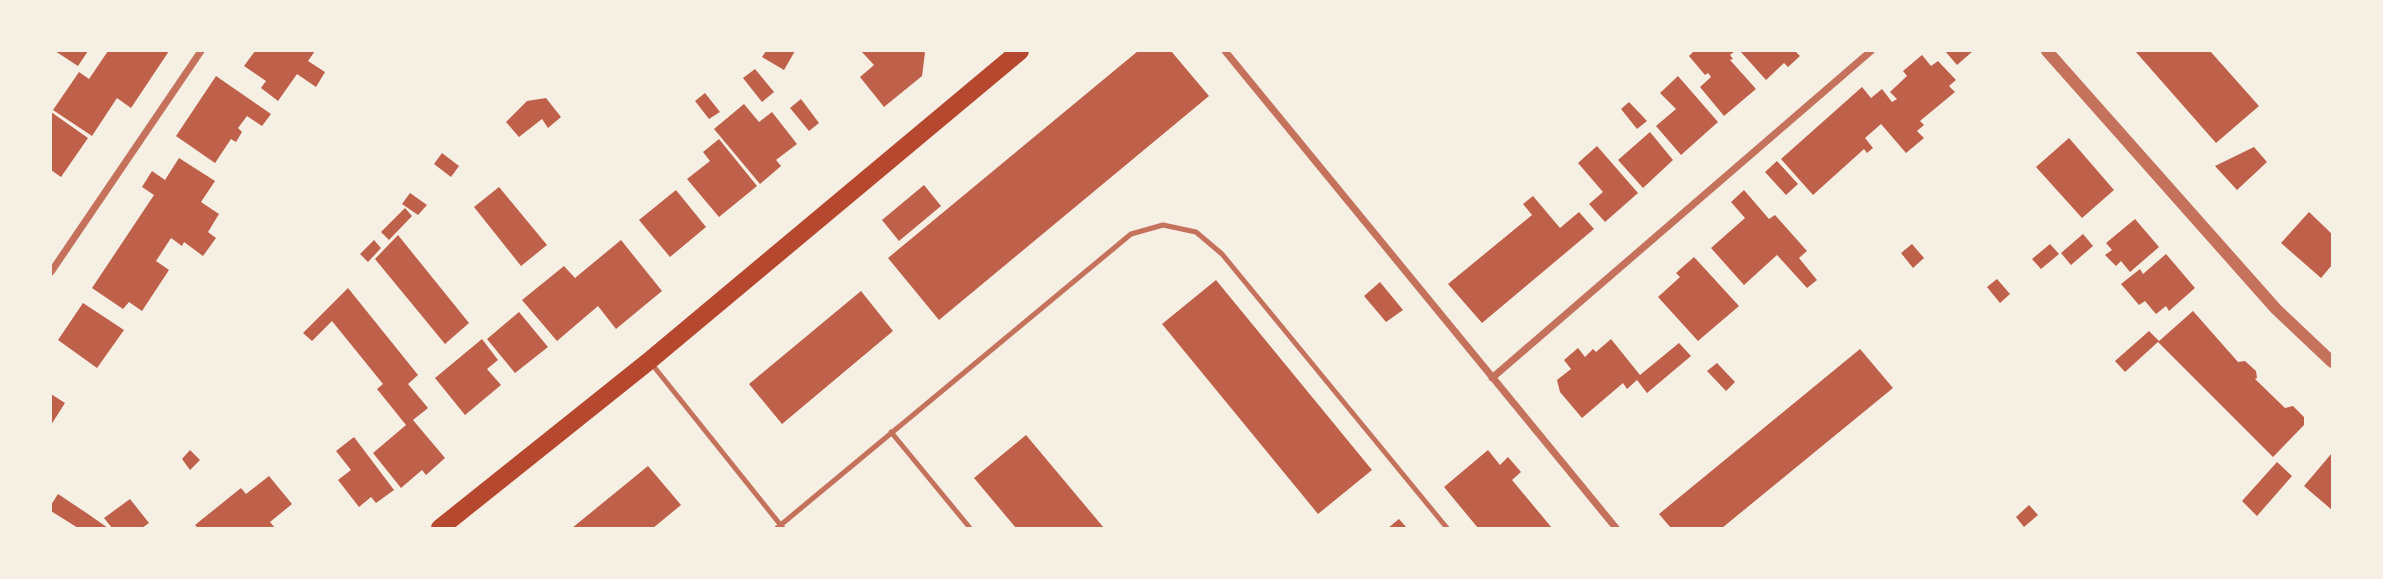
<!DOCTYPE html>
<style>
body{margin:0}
#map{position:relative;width:2383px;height:579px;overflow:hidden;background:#f6efe4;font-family:Helvetica,sans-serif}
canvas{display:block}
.frame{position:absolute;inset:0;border:52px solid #f6efe4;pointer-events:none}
</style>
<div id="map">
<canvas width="2383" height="579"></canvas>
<div class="frame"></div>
</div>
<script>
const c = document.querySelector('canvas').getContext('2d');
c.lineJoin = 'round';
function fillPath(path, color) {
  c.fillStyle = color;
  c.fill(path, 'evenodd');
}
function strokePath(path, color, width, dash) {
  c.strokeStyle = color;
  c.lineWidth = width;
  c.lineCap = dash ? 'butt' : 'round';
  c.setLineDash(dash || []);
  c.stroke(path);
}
const building = new Path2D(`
 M55 51H88L78 66Z
 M108 51H169L131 108 117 98 92 136 53 110 79 72 89 79Z
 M255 51H315L308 61 325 72 316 87 297 74 278 101 261 88 266 81 244 66Z
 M766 51H795L784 70 762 57Z
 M861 51H923L925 53 922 76 884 107 860 77 874 65Z
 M1138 51H1171L1209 96 939 320 888 258Z
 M1694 51H1735L1730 55 1733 59 1730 60 1756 89 1724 116 1700 87 1711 77 1708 73 1705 75 1689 56Z
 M1740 51H1797L1796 52 1800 56 1788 67 1784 63 1766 80Z
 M1945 51H1973L1957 65Z
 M2135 51H2210L2259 106 2216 143Z
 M1922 55 1931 66 1938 61 1956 80 1949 86 1955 92 1920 121 1924 125 1917 131 1924 138 1906 153 1881 124 1865 138 1873 148 1867 153 1864 149 1813 195 1781 159 1862 87 1871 98 1882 89 1892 102 1897 99 1890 92 1907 76 1903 71Z
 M755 69 774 92 762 102 743 78Z
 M216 76 271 114 262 126 247 116 238 128 242 132 236 142 231 139 215 163 176 136Z
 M1678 76 1718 122 1681 155 1656 126 1676 109 1660 93Z
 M705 93 720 112 709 119 695 101Z
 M546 98 561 117 548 128 542 119 519 137 506 122 527 101Z
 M801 99 819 123 809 131 790 108Z
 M1629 102 1647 121 1637 129 1621 109Z
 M744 104 759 122 772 112 797 144 776 160 781 166 760 184 714 129Z
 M51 112 88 138 61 177 51 170Z
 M1650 132 1673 160 1643 188 1618 160Z
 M2069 138 2114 190 2082 218 2036 167Z
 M719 139 757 186 719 217 687 179 710 161 703 152Z
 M1597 146 1638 193 1605 222 1589 204 1603 192 1578 163Z
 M2254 147 2267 162 2237 190 2215 166Z
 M442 153 459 166 451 177 434 164Z
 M179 158 215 181 201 202 219 214 208 232 216 238 203 256 184 242 182 246 171 238 156 261 169 270 142 311 129 302 123 309 92 288 154 195 142 187 152 171 165 180Z
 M1777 161 1798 184 1786 195 1765 172Z
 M924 185 941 206 899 241 882 220Z
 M499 187 547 245 521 266 474 207Z
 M676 190 706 227 670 257 639 220Z
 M1744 190 1769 219 1775 215 1807 251 1799 258 1817 280 1807 288 1777 255 1744 285 1711 248 1745 218 1731 202Z
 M410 193 427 205 418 215 402 204Z
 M1533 196 1560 228 1579 212 1594 229 1482 323 1448 284 1532 215 1523 204Z
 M405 208 412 216 389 240 381 232Z
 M2309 212 2332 234V265L2321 278 2281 243Z
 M2135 219 2159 247 2130 272 2121 261 2116 266 2105 255 2112 250 2106 243Z
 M2083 234 2093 246 2071 265 2061 253Z
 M398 235 469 323 445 344 375 259Z
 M374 240 381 248 368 262 360 254Z
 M621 240 662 291 616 329 598 306 557 341 522 300 564 266 575 278Z
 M1912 244 1924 258 1913 268 1901 253Z
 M2050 244 2059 254 2041 269 2032 259Z
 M2166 254 2195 288 2169 311 2166 306 2156 314 2145 301 2139 305 2121 284 2140 269 2143 274Z
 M1694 257 1739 306 1698 341 1658 297 1680 277 1676 273Z
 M1997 279 2010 294 2000 303 1987 287Z
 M1216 280 1372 470 1318 514 1162 324Z
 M1380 282 1403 310 1386 322 1364 296Z
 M348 288 418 375 408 384 428 408 413 420 445 458 426 475 422 470 401 488 373 453 406 425 377 389 383 384 332 321 312 341 303 333Z
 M861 291 893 331 782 424 749 384Z
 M83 303 124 330 97 368 58 340Z
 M2193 311 2238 362 2245 361 2256 371 2257 378 2255 379 2285 408 2293 406 2304 417V425L2273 457 2158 342Z
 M519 312 548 347 515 373 487 339Z
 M2149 331 2159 341 2125 372 2115 361Z
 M482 339 498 360 487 369 501 385 465 415 435 378Z
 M1611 339 1640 375 1679 343 1691 356 1647 393 1637 380 1627 389 1623 383 1582 418 1560 392 1557 380 1571 369 1564 360 1578 348 1585 357 1593 349 1596 352Z
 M1860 349 1893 388 1722 528H1671L1659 514Z
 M1717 363 1735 382 1726 391 1707 371Z
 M51 394 65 403 51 425Z
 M1026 435 1104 528H1016L974 478Z
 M354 437 394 490 376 503 371 497 359 507 338 480 351 470 336 451Z
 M190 450 200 460 190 470 182 459Z
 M1488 450 1500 465 1508 457 1521 472 1512 480 1552 528H1478L1444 487Z
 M2332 453V510L2304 486Z
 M2277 462 2292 476 2257 516 2242 501Z
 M648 466 681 505 653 528H572Z
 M269 476 292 504 270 522 275 528H198L195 525 241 488 246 494Z
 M58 494 88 514 108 528H78L51 511V505Z
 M130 499 149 523 142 528H112L104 518Z
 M2029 505 2038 515 2024 527 2016 517Z
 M1399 519 1407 528H1388Z`);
const service = new Path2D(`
 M651 363 783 528
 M891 432 970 528
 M777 528 1131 234 1163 225 1196 232 1222 254 1447 528`);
const minor = new Path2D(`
 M1225 51 1616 528
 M51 272 201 51
 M1492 378 1871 51`);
const tertiary = new Path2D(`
 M2047 51 2276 309 2332 362`);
const primary = new Path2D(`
 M440 528 649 361 1020 51`);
fillPath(building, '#bf614a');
strokePath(service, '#c5725c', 5);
strokePath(minor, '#c5725c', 7);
strokePath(tertiary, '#c5725c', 12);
strokePath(primary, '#b5482f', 18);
</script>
